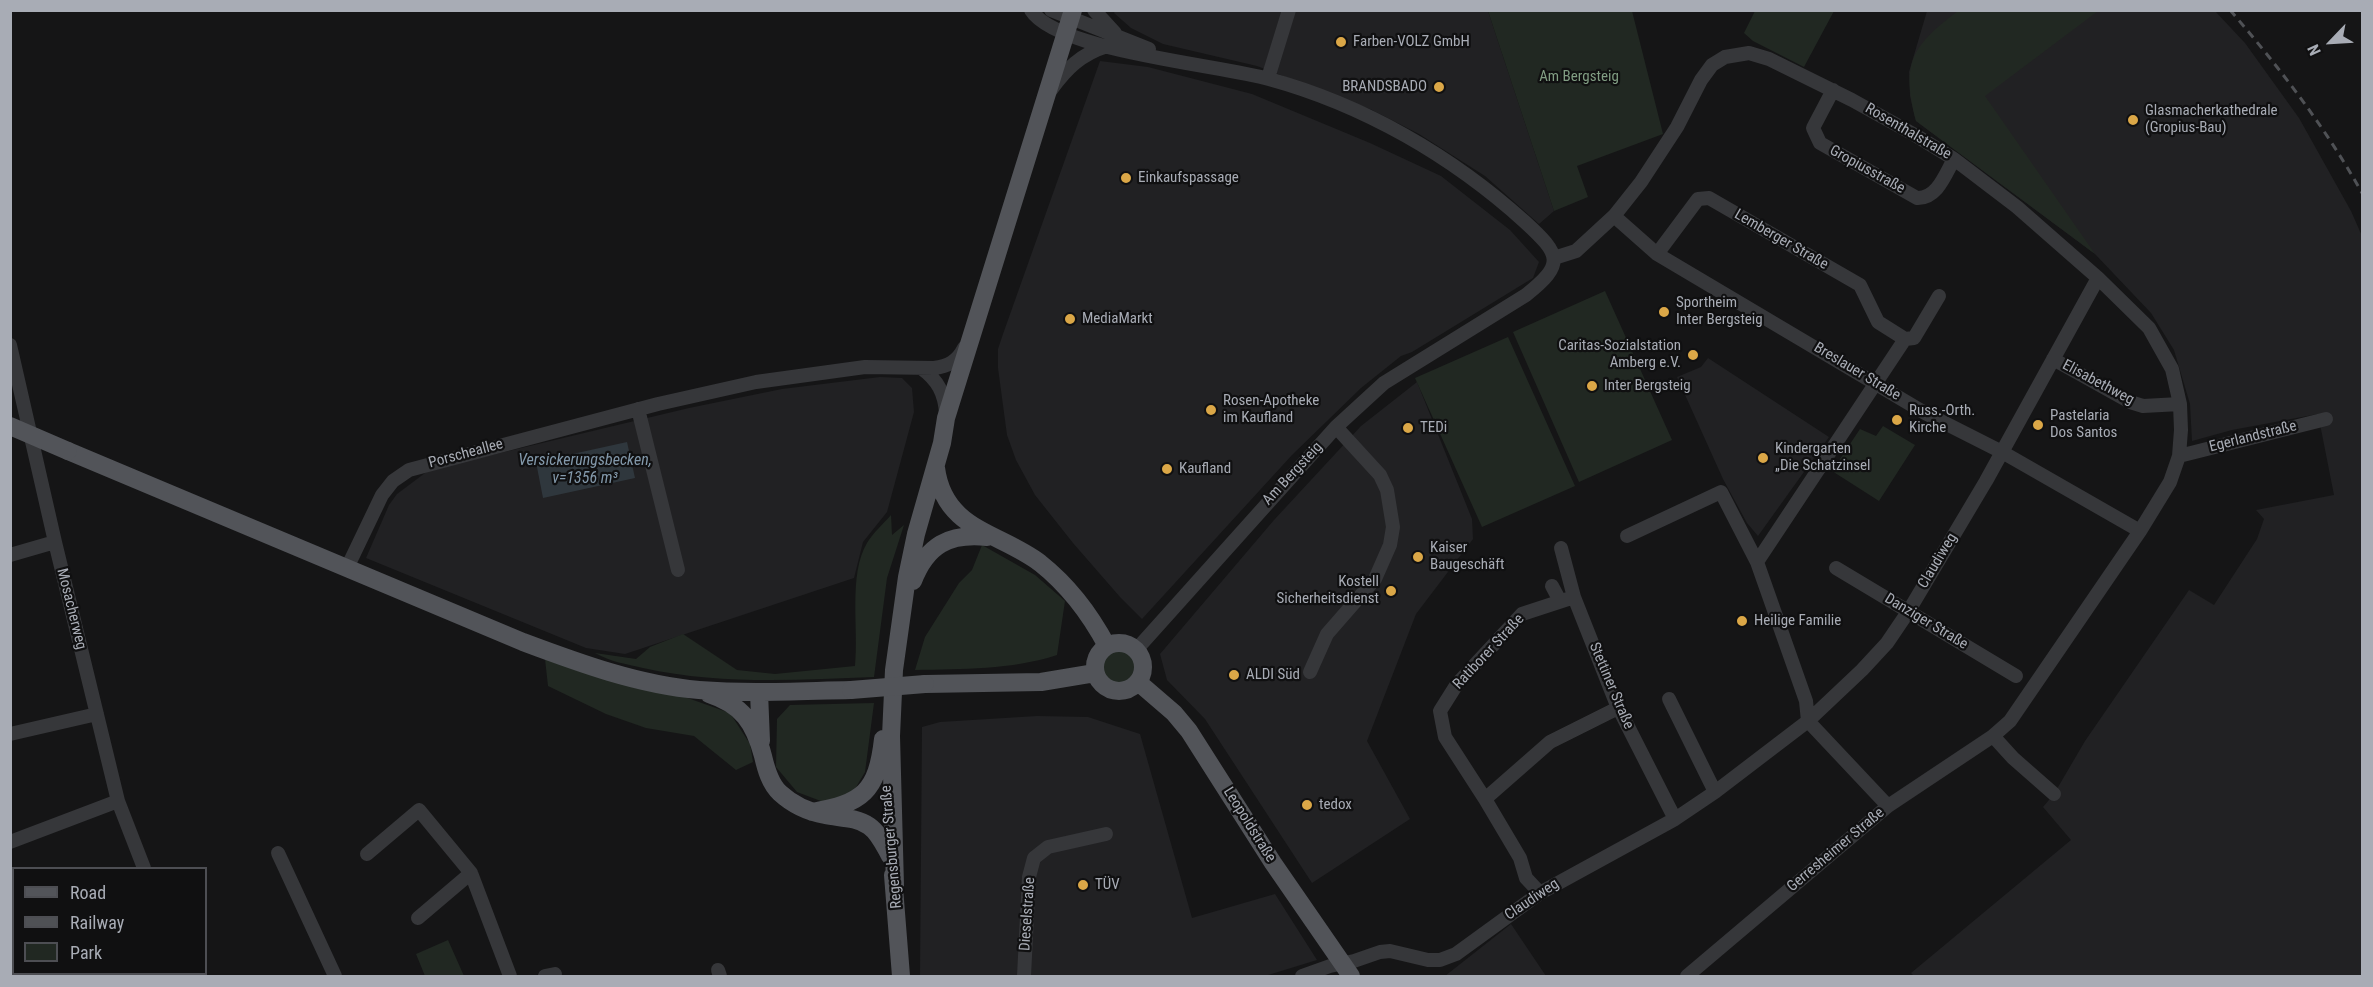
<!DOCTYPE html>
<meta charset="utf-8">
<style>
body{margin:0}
#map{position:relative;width:2373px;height:987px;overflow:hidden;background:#151516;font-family:"Roboto Condensed",sans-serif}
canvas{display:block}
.frame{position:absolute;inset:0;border:12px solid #a8acb5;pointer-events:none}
.legend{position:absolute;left:12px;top:867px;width:195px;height:108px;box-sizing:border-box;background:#101011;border:2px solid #4d4e53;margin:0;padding:8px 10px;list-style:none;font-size:18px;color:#a8acb5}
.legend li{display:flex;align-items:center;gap:12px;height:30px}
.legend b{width:30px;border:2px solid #4d4e53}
.north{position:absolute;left:2301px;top:12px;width:60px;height:60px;-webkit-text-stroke:4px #101011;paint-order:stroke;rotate:245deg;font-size:16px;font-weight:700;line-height:24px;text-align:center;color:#a8acb5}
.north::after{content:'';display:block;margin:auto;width:21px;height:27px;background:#a8acb5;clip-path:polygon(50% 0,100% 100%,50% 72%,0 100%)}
</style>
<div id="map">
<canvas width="2373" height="987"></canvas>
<div class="frame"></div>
<ul class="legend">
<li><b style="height:8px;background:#525459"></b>Road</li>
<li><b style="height:8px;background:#4f5155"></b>Railway</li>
<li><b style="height:16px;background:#212822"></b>Park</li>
</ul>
<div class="north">N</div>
</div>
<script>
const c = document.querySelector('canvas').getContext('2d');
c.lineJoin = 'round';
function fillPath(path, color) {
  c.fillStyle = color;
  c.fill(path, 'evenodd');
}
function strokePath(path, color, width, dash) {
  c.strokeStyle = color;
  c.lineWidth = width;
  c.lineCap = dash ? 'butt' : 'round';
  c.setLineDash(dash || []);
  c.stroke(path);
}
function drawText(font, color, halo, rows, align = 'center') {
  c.font = font + ' "Roboto Condensed",sans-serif';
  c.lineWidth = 4.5;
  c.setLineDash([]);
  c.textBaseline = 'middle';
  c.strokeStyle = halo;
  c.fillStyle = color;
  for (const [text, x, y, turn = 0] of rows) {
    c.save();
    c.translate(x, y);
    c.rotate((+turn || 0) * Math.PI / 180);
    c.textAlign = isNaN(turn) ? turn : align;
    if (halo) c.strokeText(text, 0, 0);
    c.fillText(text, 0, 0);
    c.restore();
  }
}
const built = new Path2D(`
 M1116 10 1488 11 1554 211 1539 224 1485 176 1419 134 1372 110 1257 66 1163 44 1131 28 1114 13Z
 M1927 11H2215L2245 43 2299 118 2351 211 2362 236V976H1914L1911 973 2071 840 2043 807 2054 794 2085 741 2189 590 2214 605 2257 539 2264 519 2256 510 2334 495 2318 414 2232 430 2192 441 2190 404 2174 350 2151 313 2095 254 1916 121 1910 96 1909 72Z
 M1100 61 1148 67 1252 94 1370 143 1441 176 1510 230 1539 262 1533 278 1412 352 1401 356 1361 388 1292 455 1142 619 1120 597 1073 543 1035 495 1016 460 1007 435 998 368V349L1003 334Z
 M1708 358 1829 437 1758 536 1747 523 1723 479 1677 377 1701 367Z
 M880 377 902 378 912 388 914 412 887 512 863 542 854 578 625 654 586 648 366 558 389 505 397 494 429 470 689 408 782 389Z
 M1417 382 1472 519 1473 539 1416 614 1367 741 1410 819 1312 883 1205 719 1167 680 1160 654 1274 520 1361 426Z
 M1037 716 1088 717 1140 734 1192 918 1275 894 1317 960 1265 976H920L922 727 940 722Z
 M1511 924 1546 976H1445Z`);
const green = new Path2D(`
 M1488 11H1632L1663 134 1577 166 1588 197 1554 211Z
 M1755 11V10L1834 11 1804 67 1753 41 1744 33Z
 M1958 11H2098L1985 96 2095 254 1916 121C1901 62 1912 46 1958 11Z
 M1605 291 1672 440 1579 482 1513 332Z
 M1508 337 1575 486 1482 527 1415 378Z
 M1883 426 1915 445 1879 501 1832 471 1860 429 1876 436Z
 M891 515 892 535 904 525 887 578 874 677C797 680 719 685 643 668 626 664 611 662 595 653L636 659 650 647 683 634 737 670 775 674 855 666C859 629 848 575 867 543 873 533 883 524 891 515Z
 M982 545 1035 575 1065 601 1057 655C1011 670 962 669 915 670L925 637 959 583 972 570Z
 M1100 667a18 18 0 1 1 36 0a18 18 0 1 1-36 0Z
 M545 659 682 696 730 713 750 744 753 762 736 770 694 736 646 728 606 714 548 686Z
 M874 703 865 772 852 794 826 803 797 792 776 767 777 719 790 705Z
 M448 940 464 976H425L416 954Z`);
const water = new Path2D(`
 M627 442 635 478 543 498 536 462Z`);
const minor = new Path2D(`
 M1031 10C1056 51 1220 65 1269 79 1364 105 1452 156 1525 222 1561 255 1565 264 1526 295L1384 383 1336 427 1136 650
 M1051 10 1149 49
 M1094 10 1115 33
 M1268 78 1289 10
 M1051 90C1066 69 1081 54 1107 46
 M1833 90 1813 128 1820 143 1917 198C1937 199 1945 175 1954 159
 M1614 216 1657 254 1925 413 2002 452 2140 531
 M1657 254 1698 199 1709 198 1860 285 1878 322 1905 339
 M1554 258 1576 251 1614 216 1641 182 1677 127 1701 80 1712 65 1725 57 1749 53 1769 59 1852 100 1915 135 1954 159 2017 207 2098 278 2149 328 2172 369 2180 404 2181 430 2179 456 2170 482 2140 531 2010 721 1993 736 1888 806 1687 976
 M10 345 55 542 118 801 144 868
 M2053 359 2130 402 2143 406 2180 404
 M921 368C938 380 945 394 946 414
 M638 409 678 570
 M2179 456 2326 419
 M1627 536 1721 492 1757 562 1806 701 1808 721 1888 806
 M1561 548 1574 597 1616 703 1675 819
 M10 555 55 542
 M1757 562 1905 339 1914 338 1939 296
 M347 568 382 495 393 481 409 470 658 404 756 382 865 367 934 368C948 366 957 362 964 348
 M1836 568 2016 676
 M1552 586 1560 601
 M1310 672 1327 634 1375 579 1390 545 1393 527 1387 490 1380 475 1336 427
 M1669 699 1715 792
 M10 734 97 714
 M1993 736 2013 758 2054 794
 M1485 799 1445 737 1440 711 1457 684 1522 614 1574 597
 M10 842 118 801
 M278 853 335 976
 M367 854 419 810 471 873 510 976
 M1540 893 1526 878 1520 858 1485 799 1550 742 1618 708
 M418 918 471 873
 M718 970 720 976
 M184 974 185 976
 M59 976 67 974
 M545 976 555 974
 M1024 976 1029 877 1034 858 1048 847 1106 834
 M1302 976 1330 966 1354 961 1380 952 1390 951 1428 960H1440L1456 954 1540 893 1675 819 1715 792 1808 721 1862 670 1887 643 1908 612 1986 481 2098 278`);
const major = new Path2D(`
 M68 451 523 642C579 663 639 685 699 690 750 694 800 691 851 690
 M936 468C944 530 999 532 1040 563 1069 586 1090 614 1107 646
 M913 581C927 545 949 533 987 537
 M1095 667a24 24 0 1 1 48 0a24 24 0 1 1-48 0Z
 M1138 682 1174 713 1189 731 1273 863 1351 976
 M925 684 1041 682 1095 673
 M759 692 761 741
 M709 694C742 705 754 722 763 756 766 769 770 784 780 793 792 804 809 812 825 815 839 818 856 817 869 826 879 833 884 845 890 856
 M812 812C863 803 877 792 883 739
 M893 875 901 976
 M895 886 891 736 894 670 907 577 916 534 942 443 946 418 1073 10`);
const rail = new Path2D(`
 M2230 10C2279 67 2326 128 2362 193`);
const majorBridge = new Path2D(`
 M10 426 68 451
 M851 690 925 684`);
const markers = [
 [1341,42,6,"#dba747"],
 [1439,87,6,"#dba747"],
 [2133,120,6,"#dba747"],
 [1126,178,6,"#dba747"],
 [1664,312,6,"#dba747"],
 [1070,319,6,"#dba747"],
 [1693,355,6,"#dba747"],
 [1592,386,6,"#dba747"],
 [1211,410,6,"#dba747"],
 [1897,420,6,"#dba747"],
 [2038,425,6,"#dba747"],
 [1408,428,6,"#dba747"],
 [1763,458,6,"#dba747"],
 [1167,469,6,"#dba747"],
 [1418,557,6,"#dba747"],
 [1391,591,6,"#dba747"],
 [1742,621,6,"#dba747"],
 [1234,675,6,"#dba747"],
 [1307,805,6,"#dba747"],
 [1083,885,6,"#dba747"]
];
const poiNames = [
 ["Farben-VOLZ GmbH",1353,42],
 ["BRANDSBADO",1427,87,"right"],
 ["Glasmacherkathedrale",2145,111],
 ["(Gropius-Bau)",2145,128],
 ["Einkaufspassage",1138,178],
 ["Sportheim",1676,303],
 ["Inter Bergsteig",1676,320],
 ["MediaMarkt",1082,319],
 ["Caritas-Sozialstation",1681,346,"right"],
 ["Amberg e.V.",1681,363,"right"],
 ["Inter Bergsteig",1604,386],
 ["Rosen-Apotheke",1223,401],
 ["im Kaufland",1223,418],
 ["Russ.-Orth.",1909,411],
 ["Kirche",1909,428],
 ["Pastelaria",2050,416],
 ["Dos Santos",2050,433],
 ["TEDi",1420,428],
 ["Kindergarten",1775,449],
 ["„Die Schatzinsel",1775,466],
 ["Kaufland",1179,469],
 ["Kaiser",1430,548],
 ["Baugeschäft",1430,565],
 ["Kostell",1379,582,"right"],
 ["Sicherheitsdienst",1379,599,"right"],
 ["Heilige Familie",1754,621],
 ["ALDI Süd",1246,675],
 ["tedox",1319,805],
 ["TÜV",1095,885]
];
const parkNames = [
 ["Am Bergsteig",1579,77]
];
const streetNames = [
 ["Rosenthalstraße",1908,132,30],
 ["Gropiusstraße",1867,170,29],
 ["Lemberger Straße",1781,240,30],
 ["Breslauer Straße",1857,372,31],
 ["Elisabethweg",2098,383,28],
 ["Egerlandstraße",2253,437,-14],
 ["Porscheallee",466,454,-15],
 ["Am Bergsteig",1293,474,-47],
 ["Claudiweg",1938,561,-59],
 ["Mosacherweg",71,609,76],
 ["Danziger Straße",1926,622,31],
 ["Ratiborer Straße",1489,652,-47],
 ["Stettiner Straße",1611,686,67],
 ["Leopoldstraße",1249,825,58],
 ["Regensburger Straße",892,847,-95],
 ["Gerresheimer Straße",1836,850,-40],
 ["Claudiweg",1532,900,-34],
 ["Dieselstraße",1028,914,-86]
];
const waterNames = [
 ["Versickerungsbecken,",585,461],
 ["v=1356 m³",585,479]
];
fillPath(built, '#212123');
fillPath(green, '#212822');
fillPath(water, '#2f373d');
strokePath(minor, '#36373a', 14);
strokePath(major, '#525459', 18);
strokePath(rail, '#4f5155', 3, [8, 6]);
strokePath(majorBridge, '#525459', 18);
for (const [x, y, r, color] of markers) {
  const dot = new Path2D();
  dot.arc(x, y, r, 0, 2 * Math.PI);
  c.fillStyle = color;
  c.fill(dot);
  strokePath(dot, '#101011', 2);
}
drawText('15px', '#a8acb5', '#101011', poiNames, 'left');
drawText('15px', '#819d83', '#101011', parkNames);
drawText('15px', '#a8acb5', '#101011', streetNames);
drawText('italic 16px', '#8399ab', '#101011', waterNames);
</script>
